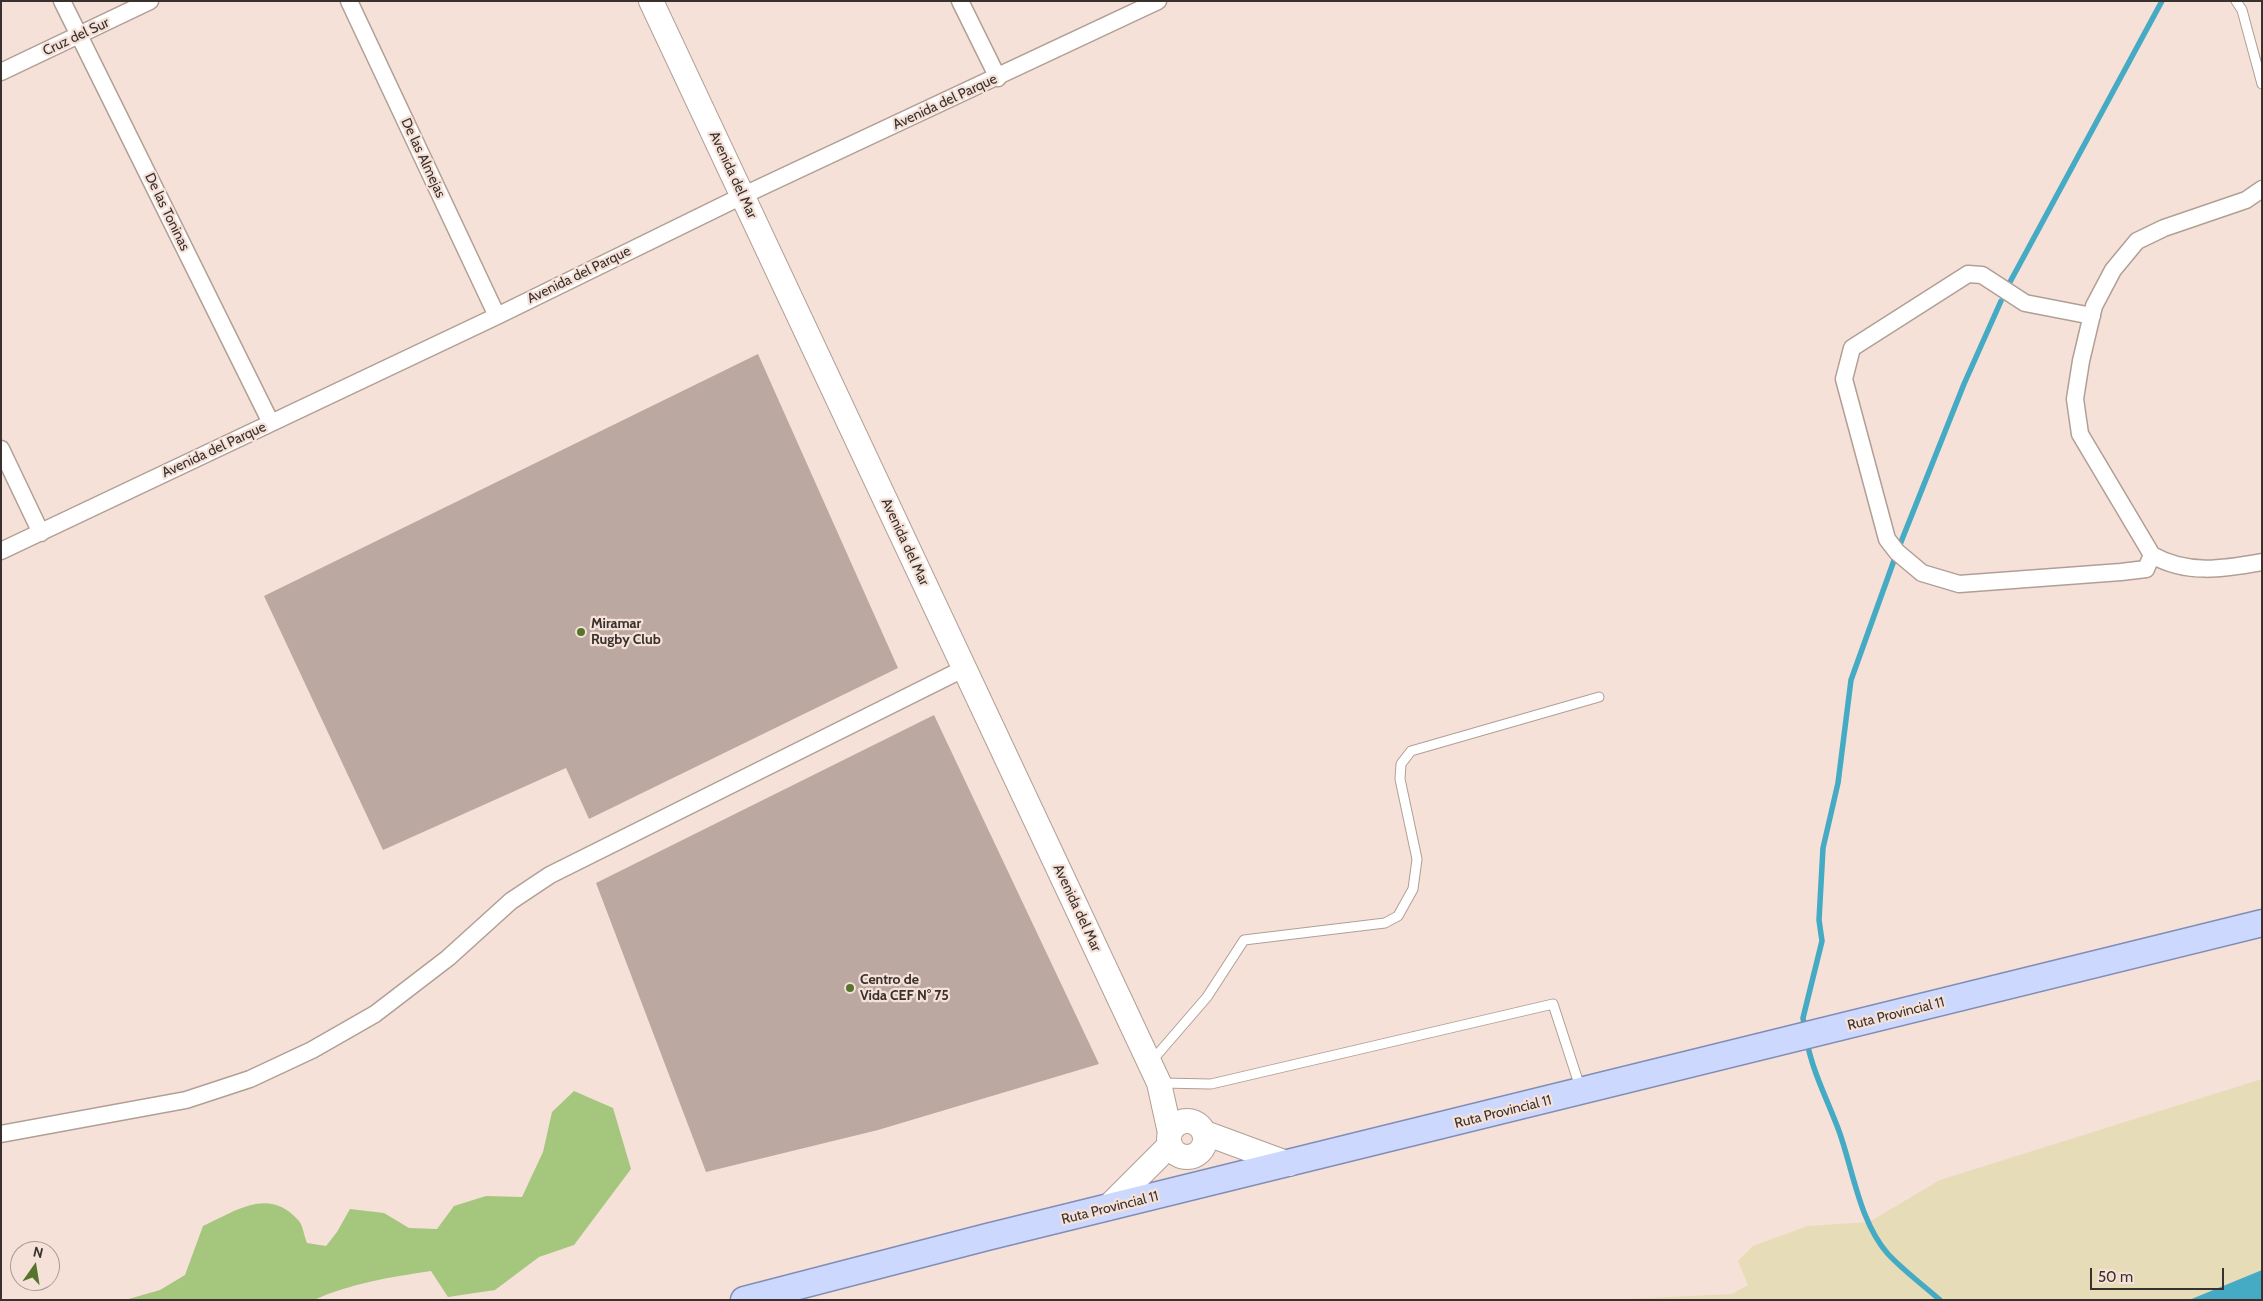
<!DOCTYPE html>
<meta charset="utf-8">
<style>
body{margin:0}
#map{position:relative;width:2263px;height:1301px;overflow:hidden;background:#f5e1d8;font-family:Cabin,sans-serif}
canvas{display:block}
.frame{position:absolute;inset:0;border:2px solid #38312d;pointer-events:none}
.north{position:absolute;left:10px;top:1241px;width:50px;height:50px;box-sizing:border-box;background:#f5e1d8;border:1px solid #a99b94;border-radius:50%;rotate:13deg;font-size:14px;font-weight:700;line-height:20px;text-align:center;color:#38312d}
.north::after{content:'';display:block;margin:auto;width:18px;height:22px;background:#55752c;clip-path:polygon(50% 0,100% 100%,50% 72%,0 100%)}
.scale{position:absolute;left:2090px;top:1268px;width:134px;height:22px;box-sizing:border-box;border:2px solid #38312d;border-top:0;padding-left:6px;font-size:15px;line-height:18px;white-space:nowrap;color:#38312d;-webkit-text-stroke:4px #f5e1d8;paint-order:stroke}
</style>
<div id="map">
<canvas width="2263" height="1301"></canvas>
<div class="frame"></div>
<div class="north">N</div>
<div class="scale">50 m</div>
</div>
<script>
const c = document.querySelector('canvas').getContext('2d');
c.lineJoin = 'round';
function fillPath(path, color) {
  c.fillStyle = color;
  c.fill(path, 'evenodd');
}
function strokePath(path, color, width, dash) {
  c.strokeStyle = color;
  c.lineWidth = width;
  c.lineCap = dash ? 'butt' : 'round';
  c.setLineDash(dash || []);
  c.stroke(path);
}
function drawText(font, color, halo, rows, align = 'center') {
  c.font = font + ' Cabin,sans-serif';
  c.lineWidth = 4.5;
  c.setLineDash([]);
  c.textBaseline = 'middle';
  c.strokeStyle = halo;
  c.fillStyle = color;
  for (const [text, x, y, turn = 0] of rows) {
    c.save();
    c.translate(x, y);
    c.rotate((+turn || 0) * Math.PI / 180);
    c.textAlign = isNaN(turn) ? turn : align;
    if (halo) c.strokeText(text, 0, 0);
    c.fillText(text, 0, 0);
    c.restore();
  }
}
const green = new Path2D(`
 M574 1091 613 1108 631 1169 574 1245 539 1257 495 1290 448 1297 431 1271C391 1277 351 1283 314 1300H125L160 1290 185 1275 203 1226C236 1211 269 1186 299 1221 303 1226 304 1236 307 1243L326 1246 337 1232 350 1209 384 1213 409 1228 437 1229 454 1206 486 1196 522 1197 543 1152 552 1112Z`);
const sand = new Path2D(`
 M2262 1079V1270L2189 1300H1607L1732 1294 1748 1285 1738 1261 1753 1246 1808 1226 1869 1222 1940 1180Z`);
const water = new Path2D(`
 M2262 1270V1300H2189Z`);
const stream = new Path2D(`
 M2010 282 2162 1
 M1805 1030 1803 1018 1822 941 1819 920 1823 848 1838 783 1851 680 1897 552 1964 384 2001 301
 M1807 1042C1813 1073 1828 1101 1839 1131 1853 1170 1860 1223 1888 1254 1904 1271 1923 1285 1940 1300`);
const building = new Path2D(`
 M758 354 898 668 589 819 566 768 383 850 264 596Z
 M934 715 1099 1064 878 1130 706 1172 596 883Z`);
const lane = new Path2D(`
 M2236 1 2242 10 2262 84
 M1150 1063 1207 997 1244 940 1385 923 1398 916 1413 889 1417 859 1400 779 1401 764 1411 751 1599 697
 M1161 1083 1211 1084 1553 1004 1581 1090`);
const street = new Path2D(`
 M62 1 271 423
 M349 1 497 316
 M960 1 998 78
 M1 72 150 1
 M2262 189 2246 200 2164 228 2137 241 2113 270 2094 306 2081 361 2075 399 2080 434 2152 555C2187 575 2223 569 2262 562
 M2092 316 2025 303 1982 275 1968 274 1852 348 1844 379 1887 539 1897 552 1922 573 1959 584 2121 572 2146 569 2152 555
 M1 449 41 533
 M1 551 497 316 742 196 1158 1
 M1 1134 186 1100 250 1079 312 1050 375 1014 448 958 511 901 550 875 965 668`);
const secondary = new Path2D(`
 M651 1 1159 1083 1170 1133
 M1169 1139a18 18 0 1 1 36 0a18 18 0 1 1-36 0Z
 M1205 1133 1289 1164
 M1107 1208 1170 1145`);
const primary = new Path2D(`
 M744 1300 987 1237 2262 923`);
const markers = [
 [581,632,5,"#55752c"],
 [850,988,5,"#55752c"]
];
const streetNames = [
 ["Cruz del Sur",76,37,-25],
 ["Avenida del Parque",945,102,-25],
 ["De las Almejas",423,158,65],
 ["Avenida del Mar",733,175,65],
 ["De las Toninas",167,212,64],
 ["Avenida del Parque",579,275,-26],
 ["Avenida del Parque",214,450,-25],
 ["Avenida del Mar",905,542,65],
 ["Avenida del Mar",1077,908,65],
 ["Ruta Provincial 11",1896,1014,-14],
 ["Ruta Provincial 11",1503,1112,-14],
 ["Ruta Provincial 11",1110,1208,-14]
];
const poiNames = [
 ["Miramar",591,624],
 ["Rugby Club",591,640],
 ["Centro de",860,980],
 ["Vida CEF N° 75",860,996]
];
fillPath(green, '#a4c67d');
fillPath(sand, '#e6dcb7');
fillPath(water, '#45aac3');
strokePath(stream, '#45aac3', 5.5);
fillPath(building, '#bba8a0');
strokePath(lane, '#b19f96', 11);
strokePath(street, '#b19f96', 19);
strokePath(secondary, '#b19f96', 26);
strokePath(primary, '#828db5', 29);
strokePath(lane, '#fff', 9);
strokePath(street, '#fff', 16);
strokePath(secondary, '#fff', 24);
strokePath(primary, '#ccd8fe', 26);
for (const [x, y, r, color] of markers) {
  const dot = new Path2D();
  dot.arc(x, y, r, 0, 2 * Math.PI);
  c.fillStyle = color;
  c.fill(dot);
  strokePath(dot, '#f5e1d8', 2);
}
drawText('14px', '#38312d', '#f5e1d8', streetNames);
drawText('bold 14px', '#38312d', '#f5e1d8', poiNames, 'left');
</script>
